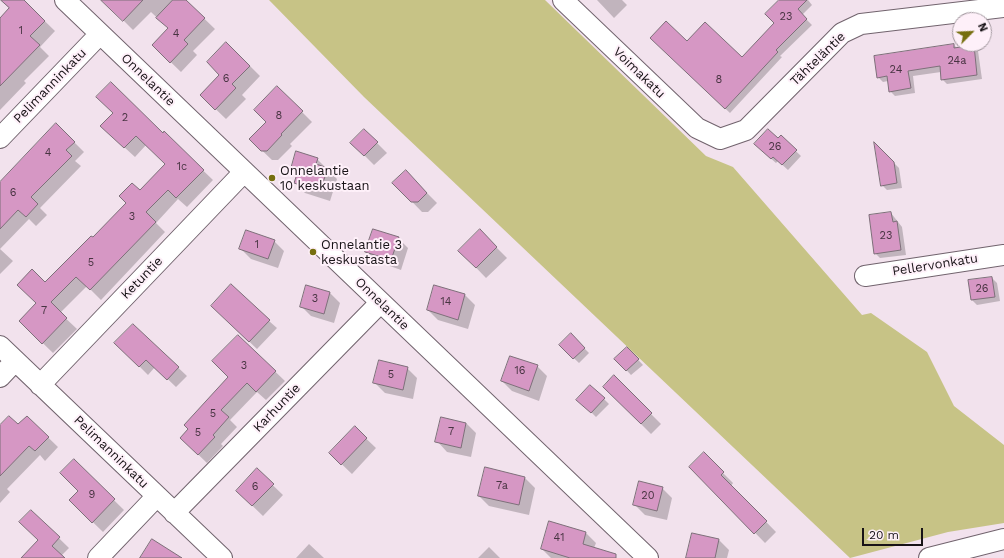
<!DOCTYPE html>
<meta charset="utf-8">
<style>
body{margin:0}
#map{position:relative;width:1004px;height:558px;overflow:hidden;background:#f2e2ed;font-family:"Work Sans",sans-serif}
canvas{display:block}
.north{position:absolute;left:952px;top:12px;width:40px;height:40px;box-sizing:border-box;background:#fef0f9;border:1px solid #a2989f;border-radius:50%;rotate:66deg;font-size:11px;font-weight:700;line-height:16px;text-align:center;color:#181317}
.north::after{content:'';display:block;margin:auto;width:14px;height:18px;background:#766f0f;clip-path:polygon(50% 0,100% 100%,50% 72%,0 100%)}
.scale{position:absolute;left:862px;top:528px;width:61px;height:18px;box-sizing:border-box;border:2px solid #181317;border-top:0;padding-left:5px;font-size:12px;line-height:14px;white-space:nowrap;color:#181317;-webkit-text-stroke:3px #fef0f9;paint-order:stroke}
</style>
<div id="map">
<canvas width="1004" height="558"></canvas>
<div class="north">N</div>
<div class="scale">20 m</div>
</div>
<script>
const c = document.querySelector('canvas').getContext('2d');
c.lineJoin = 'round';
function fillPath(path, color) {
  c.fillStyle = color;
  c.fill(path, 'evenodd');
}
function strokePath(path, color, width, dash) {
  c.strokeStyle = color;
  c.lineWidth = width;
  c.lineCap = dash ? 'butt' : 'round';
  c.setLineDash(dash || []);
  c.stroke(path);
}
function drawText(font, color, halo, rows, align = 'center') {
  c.font = font + ' "Work Sans",sans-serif';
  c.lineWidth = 4;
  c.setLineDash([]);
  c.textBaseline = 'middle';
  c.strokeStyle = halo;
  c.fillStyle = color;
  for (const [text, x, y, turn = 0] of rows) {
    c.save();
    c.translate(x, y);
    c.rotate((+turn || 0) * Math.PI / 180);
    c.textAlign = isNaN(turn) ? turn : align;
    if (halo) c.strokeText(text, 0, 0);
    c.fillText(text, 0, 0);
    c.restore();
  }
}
const green = new Path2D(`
 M269 0H545L706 156 733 167 862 315 871 313 927 352 954 406 1004 445V523L948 532 850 558 364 97Z`);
const shadow = new Path2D(`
 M2 0H23L55 31 40 47 49 56 24 81 26 83 0 110V20L11 9Z
 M108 0H185L215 29 193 51 197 55 181 72 153 45 169 29 151 12 133 30 106 3Z
 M597 0H622L627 5 614 18Z
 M781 0H808L812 5 802 15 812 25 780 56 782 57 730 113 651 38 687 43 742 58 775 23Z
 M954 45 957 48 974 46 978 51 982 79 947 84 942 79 941 72 913 76 915 93 895 96 890 91 888 81 883 82 878 77Z
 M250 66 260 76 242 95 246 99 226 119 201 95Z
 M277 87 312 122 290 144 292 146 278 160H272L250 139 267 122Z
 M56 124 84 152 75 161 81 166 40 208 47 215 36 226 29 219 0 249 13 261 0 274V183Z
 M364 130 387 153 374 165 352 143Z
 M164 133 213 180 187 207 178 199 156 223 165 232 101 300 87 286 60 313 77 329 53 353 20 321 37 303 46 284 93 239 166 164 146 145 135 157 112 136 163 134Z
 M781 137 801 156 788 170 778 161 776 163 760 149 778 140Z
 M876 145 899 168 902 188 887 190 882 185Z
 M317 159 337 179 330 201 305 193 295 183 298 175 292 169Z
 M406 172 437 203 428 212H422L394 183Z
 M891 213 902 227 906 255 880 258 875 253Z
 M480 231 507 258 486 278 460 251Z
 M398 238 408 248 401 270 376 261 366 251Z
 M274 241 284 251 278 268 251 259 241 249Z
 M992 278 997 283 1000 301 977 305 972 300Z
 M330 293 340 303 334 323 311 316 301 306Z
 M465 295 475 305 468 329 438 320 428 310Z
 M212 306 269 321 277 328 257 349Z
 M133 325 187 376 176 387 155 367 148 375 116 343Z
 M571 335 589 353 579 363 560 345Z
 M238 336 285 381 266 400 257 392 230 420 237 427 221 444 223 446 207 463 181 438 229 377Z
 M627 348 643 365 631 375 616 359Z
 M537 366 547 376 539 401 512 391 502 381Z
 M407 368 417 378 413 399 385 393 375 383Z
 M614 377 661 424 651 434 604 387Z
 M604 399 609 404 596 417 583 404Z
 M27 417 58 447 45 461 40 455 7 489 10 492 0 503V426H18Z
 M442 418 466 423 476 433 471 457 447 452 437 441Z
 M355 428 376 448 352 474 330 453Z
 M704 454 733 483 731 486 776 532 765 543 691 467Z
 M74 461 124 510 103 532 70 500 79 491Z
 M486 468 525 478 535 488 529 515 489 506 479 496Z
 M257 470 283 495 263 516 237 491Z
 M662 488 672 498 667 520 645 515 635 505Z
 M31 511 69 548 61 556 63 558H22L39 540Z
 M586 533 596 543 594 548 611 558H551L542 549Z
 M693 534 719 540 729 550 727 558H688Z
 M309 544 324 558H296Z
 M489 547 500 558H478Z`);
const building = new Path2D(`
 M1 0H24L45 21 30 36 40 45 0 86V18L9 8Z
 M101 0H143L123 21Z
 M173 0H186L205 18 184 40 188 44 170 63 152 45 168 28 156 18Z
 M779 0H807L798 9 807 19 776 50 778 52 725 109 650 38 666 21 687 41 705 22 742 57 774 23 765 14Z
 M226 42 250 66 232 84 236 88 215 110 200 95 219 75 207 62Z
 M954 44V48L974 45 977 75 941 80 940 66 908 71 911 88 889 92 887 76 877 78 874 56Z
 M111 82 163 133 164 131 204 170 176 198 168 190 146 212 156 222 90 290 76 277 51 302 67 318 42 344 19 321 36 303 17 285 32 269 45 282 91 236 93 237 126 203 119 196 132 183 140 190 165 164 136 136 124 148 100 126 113 113 96 97Z
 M277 86 303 111 281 134 282 135 267 151H261L249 139 266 122 254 110Z
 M56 123 75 142 66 150 72 156 31 197 38 204 26 217 18 210 0 229V182Z
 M364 129 378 142 364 156 350 143Z
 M768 129 778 138 781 135 797 150 782 165 773 157 771 159 754 144Z
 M874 142 894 162 897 183 881 186Z
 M296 151 318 158 316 164 328 168 320 191 294 183 298 171 291 169Z
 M406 170 427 193 418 202H411L392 183Z
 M891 212 893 222 897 221 901 250 874 254 869 215Z
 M373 229 399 237 391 260 365 252Z
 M480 229 497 247 476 268 458 251Z
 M246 230 275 240 268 259 239 249Z
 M992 277 995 297 971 300 968 280Z
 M231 284 270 320 249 342 211 306Z
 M306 285 330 292 324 314 300 307Z
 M434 285 465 294 458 320 427 310Z
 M133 324 179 367 167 380 146 360 139 367 114 343Z
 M571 333 585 348 573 359 559 345Z
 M238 335 276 371 256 392 247 383 221 410 229 417 213 435 215 437 198 455 180 438 188 429 184 425 228 377 212 361Z
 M627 347 639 359 626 371 614 359Z
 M510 356 538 365 529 391 501 381Z
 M379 360 408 367 403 390 373 383Z
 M614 375 652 413 641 424 603 387Z
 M590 385 605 398 591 413 576 400Z
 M9 416 18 424 27 416 49 437 35 451 29 446 0 476V425Z
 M441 417 466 423 461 448 435 442Z
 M355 426 367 438 341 465 329 453Z
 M704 452 724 472 721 475 767 521 754 534 689 467Z
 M74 459 115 499 92 523 69 500 78 491 60 473Z
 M485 467 525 477 519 505 478 496Z
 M257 468 274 484 252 506 236 491Z
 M639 481 663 487 657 511 633 505Z
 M31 510 60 537 52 546 65 558H21L38 540 19 522Z
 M549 521 586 532 583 544 616 554V558H570L541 549Z
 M692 533 719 539 715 558H686Z
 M152 539 182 558H140Z`);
const street = new Path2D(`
 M65 0 648 558
 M563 0 697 128 720 139 746 130 842 33 861 24 1004 7
 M0 138 100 34
 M865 276 1004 255
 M0 346 222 558
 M0 377 15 361
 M40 385 244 172
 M174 513 380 303
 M98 558 157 496
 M929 558 1004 539`);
const markers = [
 [272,178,4,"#766f0f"],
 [313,252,4,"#766f0f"]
];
const numberNames = [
 ["23",786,17],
 ["1",21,31],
 ["4",176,34],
 ["24a",957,61],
 ["24",896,70],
 ["6",226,79],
 ["8",719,80],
 ["8",279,116],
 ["2",125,118],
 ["26",775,147],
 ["4",48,153],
 ["1c",182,167],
 ["6",13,193],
 ["3",132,217],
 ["23",886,236],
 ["1",257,245],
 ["5",91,263],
 ["26",982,289],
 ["3",315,299],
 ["14",446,302],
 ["7",44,311],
 ["3",244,366],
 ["16",520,371],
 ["5",391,375],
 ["5",213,414],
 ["7",451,432],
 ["5",198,433],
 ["7a",502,486],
 ["6",255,487],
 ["9",92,495],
 ["20",648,496],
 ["41",559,538]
];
const streetNames = [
 ["Tähteläntie",818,59,-44],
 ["Voimakatu",639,73,44],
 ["Onnelantie",148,80,44],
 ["Pelimanninkatu",50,86,-46],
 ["Pellervonkatu",935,265,-9],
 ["Ketuntie",142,278,-46],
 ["Onnelantie",382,304,44],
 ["Karhuntie",277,408,-46],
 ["Pelimanninkatu",111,452,44]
];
const poiNames = [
 ["Onnelantie",280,171],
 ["10 keskustaan",280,186],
 ["Onnelantie 3",321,245],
 ["keskustasta",321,260]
];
fillPath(green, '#c7c386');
fillPath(shadow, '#0003');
fillPath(building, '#d697c4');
strokePath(building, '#7d6f79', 1);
strokePath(street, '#71636d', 22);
strokePath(street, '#fff', 20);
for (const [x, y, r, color] of markers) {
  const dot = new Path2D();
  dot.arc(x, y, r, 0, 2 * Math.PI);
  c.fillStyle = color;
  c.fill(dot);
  strokePath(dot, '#fef0f9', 1.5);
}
drawText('11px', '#483442', null, numberNames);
drawText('13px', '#181317', '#fef0f9', streetNames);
drawText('13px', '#181317', '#fef0f9', poiNames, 'left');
</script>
